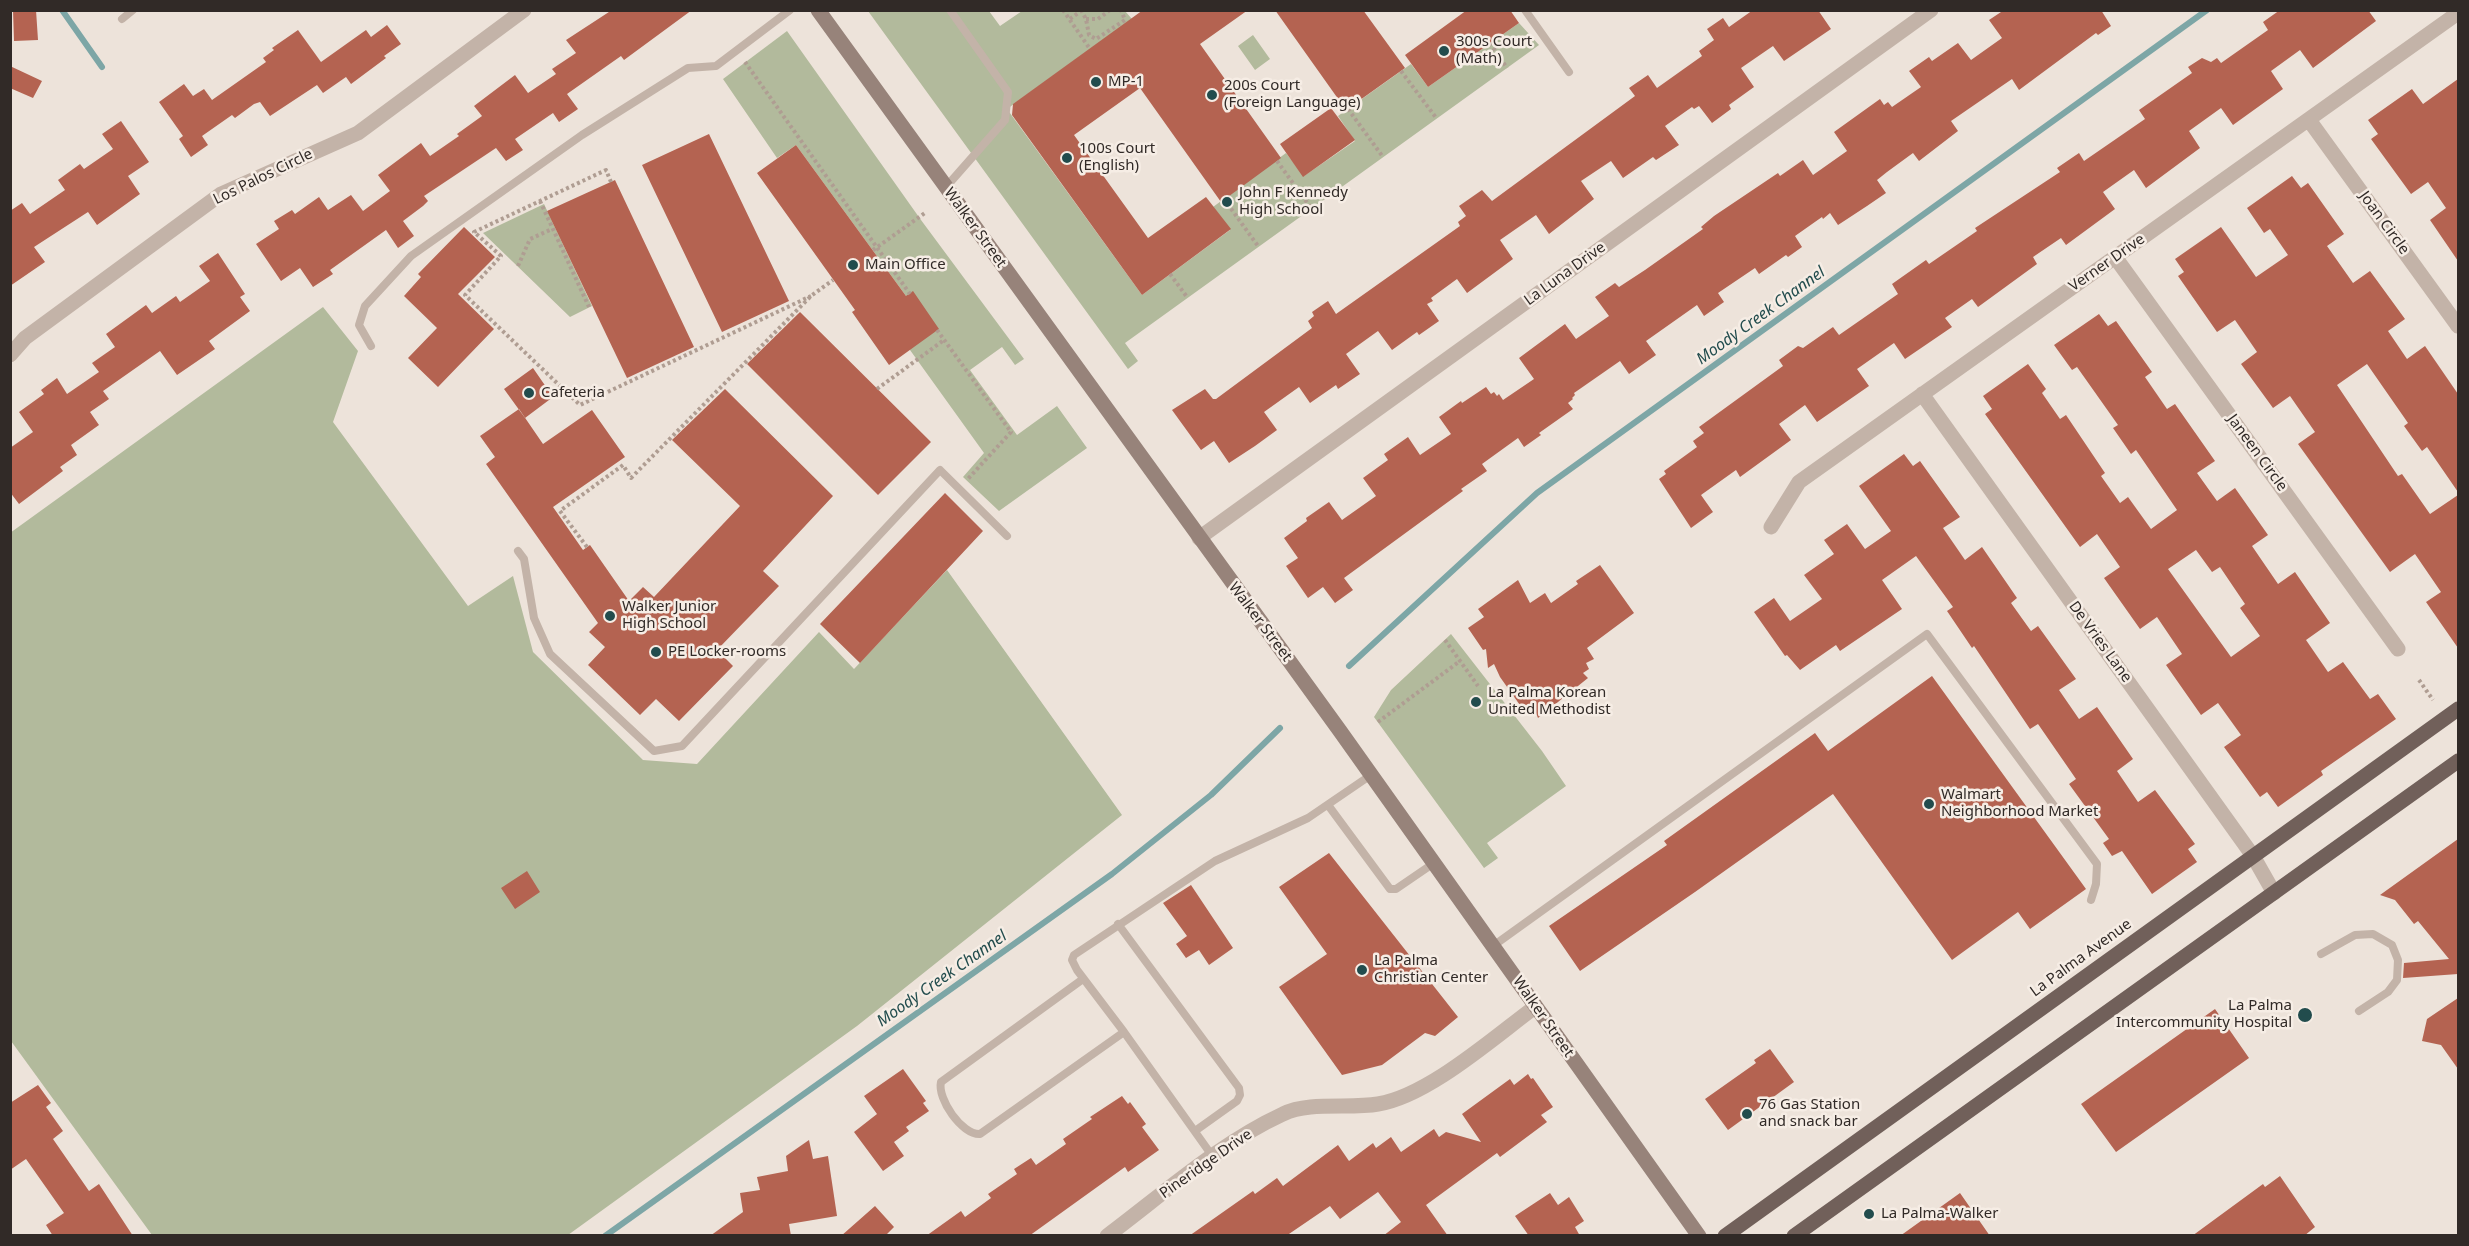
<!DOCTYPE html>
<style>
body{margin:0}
#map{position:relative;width:2469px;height:1246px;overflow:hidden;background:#ede3da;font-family:"Noto Sans",sans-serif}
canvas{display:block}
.frame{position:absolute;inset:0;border:12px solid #312a27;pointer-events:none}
</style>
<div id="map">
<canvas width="2469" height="1246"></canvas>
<div class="frame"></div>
</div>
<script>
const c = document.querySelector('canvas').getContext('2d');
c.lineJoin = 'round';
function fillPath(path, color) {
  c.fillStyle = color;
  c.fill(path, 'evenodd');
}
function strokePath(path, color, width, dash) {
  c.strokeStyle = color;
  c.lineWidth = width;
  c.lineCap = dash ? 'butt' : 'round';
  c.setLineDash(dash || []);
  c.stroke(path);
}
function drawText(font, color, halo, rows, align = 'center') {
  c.font = font + ' "Noto Sans",sans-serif';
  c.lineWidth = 5;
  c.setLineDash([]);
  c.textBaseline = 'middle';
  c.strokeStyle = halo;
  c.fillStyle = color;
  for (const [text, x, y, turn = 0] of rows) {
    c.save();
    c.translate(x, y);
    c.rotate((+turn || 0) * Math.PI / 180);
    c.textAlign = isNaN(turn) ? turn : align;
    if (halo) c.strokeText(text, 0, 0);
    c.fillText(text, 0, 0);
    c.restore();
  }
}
const green = new Path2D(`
 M868 11H989L1000 26 1022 11H1125L1132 19 1007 109 1142 295 1230 230 1213 207 1286 153 1304 176 1355 141 1338 116 1411 64 1428 87 1519 23 1539 45 1125 343 1138 361 1128 369Z
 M787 31 921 220 1024 359 1015 365 1002 347 970 370 1017 435 1057 406 1087 448 999 511 963 477 984 453 910 350 906 296 796 145 777 158 723 79Z
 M1253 35 1270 59 1255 70 1238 46Z
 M544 204 592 306 570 317 483 233Z
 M323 307 358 351 333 422 468 606 513 576 533 652 643 760 697 764 819 632 854 669 947 570 1122 815 857 1026 568 1235H152L11 1041 10 533Z
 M1451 634 1542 751 1566 786 1487 843 1498 858 1484 868 1374 717 1391 690Z`);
const stream = new Path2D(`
 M62 10 102 67
 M1349 666 1537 493 2207 10
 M605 1236 1112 874 1211 795 1280 728`);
const building = new Path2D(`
 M13 10H36L38 40 14 41Z
 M612 10H692L624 60 621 56 567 94 578 109 559 122 553 113 515 139 523 150 506 161 496 148 424 196 428 201 423 206 403 221 414 236 398 248 386 230 330 270 333 274 313 287 300 268 281 281 256 244 279 229 274 221 292 210 295 214 319 197 328 210 351 195 363 211 390 191 378 175 421 143 430 156 459 136 457 134 482 116 474 106 515 75 528 93 556 74 552 69 576 53 566 40Z
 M1143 10H1248L1200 44 1281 158 1221 202 1140 88 1074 135 1148 238 1206 197 1231 229 1142 295 1012 115 1013 104Z
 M1275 10H1363L1405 68 1346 110Z
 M1467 10H1510L1519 23 1428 87 1405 55Z
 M1753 10H1818L1831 29 1784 61 1773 46 1741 68 1754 87 1729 105 1731 109 1712 123 1699 106 1694 109 1692 107 1665 126 1679 145 1656 160 1653 157 1623 178 1611 161 1581 181 1594 199 1549 234 1536 215 1500 240 1513 259 1467 293 1457 279 1431 298 1433 301 1427 304 1439 321 1419 335 1417 332 1392 350 1378 331 1346 354 1360 374 1338 389 1336 385 1310 403 1299 387 1264 412 1277 430 1255 446 1229 463 1214 441 1201 450 1172 410 1205 389 1213 399H1216L1312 328 1308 321 1314 316 1312 312 1328 301 1336 314 1460 226 1458 222 1466 216 1459 206 1482 190 1492 201 1635 96 1629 88 1648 75 1657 88 1702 56 1699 51 1714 40 1707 29 1723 18 1729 27Z
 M2004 10H2101L2111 26 2098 35 2096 33 2019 90 2012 79 1951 121 1958 131 1919 161 1913 153 1887 172 1877 180 1886 193 1867 206 1838 225 1830 213 1823 219 1822 217 1795 236 1802 247 1788 257 1786 255 1759 274 1755 268 1718 293 1724 302 1704 316 1697 305 1646 341 1656 355 1629 374 1620 361 1574 393 1575 395 1572 398 1573 399 1568 403 1573 409 1539 433 1541 435 1524 447 1518 438 1482 464 1487 471 1461 489 1463 491 1344 578 1353 590 1335 603 1323 587 1308 598 1286 566 1298 558 1284 538 1307 521 1306 518 1329 502 1342 520 1376 496 1363 478 1388 460 1384 454 1408 437 1420 455 1451 434 1439 417 1461 401 1462 403 1486 387 1491 394 1494 392 1497 396 1499 394 1503 400 1534 379 1519 358 1565 324 1576 339 1609 316 1595 297 1615 283 1619 287 1645 270 1703 229 1701 227 1714 216 1778 173 1780 176 1803 160 1813 175 1847 151 1834 132 1880 99 1884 105 1888 102 1892 107 1921 87 1909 71 1929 57 1932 61 1958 43 1971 60 2002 38 1989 20Z
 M2280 10H2368L2376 21 2313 68 2300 50 2271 71 2283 89 2233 125 2221 108 2189 131 2200 148 2146 188 2134 170 2103 192 2115 209 2066 245 2061 238 2033 257 2037 264 1978 307 1972 299 1945 318 1952 327 1905 359 1894 343 1857 369 1869 386 1817 422 1805 405 1779 424 1791 440 1740 477 1736 470 1701 495 1713 512 1691 528 1659 479 1666 474 1664 471 1697 447 1693 441 1704 433 1699 427 1783 366 1779 360 1798 346 1803 348 1833 327 1839 335 1898 294 1892 284 1926 260 1929 264 1977 231 1975 228 2060 172 2057 168 2079 153 2084 161 2145 119 2139 110 2192 73 2188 67 2202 58 2211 62 2217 58 2221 63 2268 30 2263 22Z
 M387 25 401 44 384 56 386 58 351 84 346 77 323 93 317 85 270 116 260 102 254 104 235 118 232 115 202 136 208 145 191 157 179 139 183 136 159 102 184 84 193 96 204 89 212 100 266 62 263 58 274 50 272 48 298 30 321 62 366 30 371 37Z
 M10 66 42 81 33 98 10 88Z
 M2458 79V261L2430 220 2446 208 2428 182 2411 194 2371 139 2378 134 2368 120 2412 89 2423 104Z
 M1331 108 1355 140 1303 177 1280 144Z
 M121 121 149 162 128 176 140 194 97 225 88 212 34 247 45 262 10 286V211L22 203 30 214 65 190 58 180 80 164 84 169 113 149 102 134Z
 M709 134 789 301 722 332 642 165Z
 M796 145 906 296 913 291 939 329 889 365 852 312 855 310 757 173Z
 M2292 176 2301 188 2308 183 2344 234 2327 246 2353 283 2370 271 2405 319 2388 331 2407 359 2425 346 2458 394V492L2427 447 2422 451 2404 426 2408 423 2367 364 2337 385 2398 476 2402 474 2430 514 2458 495V648L2426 602 2441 592 2415 554 2390 572 2298 444 2315 432 2290 396 2273 408 2241 364 2257 352 2235 320 2217 332 2178 276 2184 272 2175 259 2221 227 2256 277 2288 255 2270 229 2264 233 2247 208Z
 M615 180 694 347 627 378 547 211Z
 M464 227 495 257 458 294 494 329 438 387 408 358 437 328 404 296 421 277 418 274Z
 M218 253 245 294 240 297 250 311 209 341 215 349 177 375 160 351 103 391 109 399 90 412 99 425 71 445 77 455 60 467 63 471 19 504 10 492V448L33 432 19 412 44 394 41 390 57 378 67 394 99 372 92 363 115 347 106 334 146 305 152 313 176 296 180 302 210 281 199 266Z
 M800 312 931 442 878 495 747 364Z
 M2099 314 2108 326 2116 321 2152 372 2145 377 2167 409 2175 404 2215 461 2197 473 2217 501 2235 488 2268 535 2252 546 2278 584 2295 572 2330 623 2306 640 2328 672 2343 662 2370 699 2378 694 2396 719 2321 771 2323 775 2278 807 2267 792 2260 797 2224 747 2241 735 2218 703 2201 715 2166 665 2182 654 2157 617 2140 629 2104 578 2120 567 2097 534 2080 547 1985 414 1992 409 1983 396 2028 364 2046 389 2042 393 2060 419 2066 415 2105 473 2101 476 2120 503 2128 497 2151 529 2177 510 2136 450 2131 454 2113 428 2118 425 2077 367 2072 370 2054 345ZM2196 550 2212 572 2220 567 2245 604 2240 608 2260 636 2231 657 2168 569Z
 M533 368 553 397 525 418 504 389Z
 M725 389 833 496 763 571 779 586 717 650 733 666 679 721 656 699 640 715 588 665 605 647 589 632 598 623 486 464 495 457 480 436 519 409 543 444 592 410 625 457 553 507 583 550 590 545 629 601 643 587 654 597 740 506 672 440Z
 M1904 454 1913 466 1920 461 1960 517 1943 528 1965 560 1982 547 2017 598 2011 603 2031 631 2038 626 2076 679 2059 690 2079 719 2097 707 2133 759 2117 771 2138 802 2155 790 2195 844 2188 849 2197 862 2152 894 2122 851 2112 856 2103 843 2109 839 2069 784 2076 779 2038 724 2030 729 1974 646 1972 648 1947 611 1953 607 1916 556 1882 580 1902 609 1840 651 1836 645 1800 670 1787 655 1785 656 1754 612 1774 598 1790 621 1822 599 1804 575 1834 554 1824 540 1847 524 1865 549 1891 531 1859 486Z
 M945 493 983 531 860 663 820 624Z
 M1600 565 1634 613 1587 648 1594 659 1586 663 1589 669 1583 673 1588 678 1538 718 1532 703 1522 708 1500 677 1494 664 1488 668 1486 649 1483 650 1468 628 1484 617 1478 609 1518 580 1530 603 1545 593 1551 603 1578 584 1576 581Z
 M1932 676 2086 889 2030 929 2018 912 1952 960 1833 794 1695 892 1580 971 1549 926 1667 845 1664 841 1815 733 1828 751Z
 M2458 839V974L2403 978 2404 963 2449 959 2418 921 2414 924 2395 900 2380 895Z
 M1329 853 1458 1017 1435 1036 1425 1033 1382 1065 1342 1075 1279 987 1327 954 1279 887Z
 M527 871 540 892 515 909 501 888Z
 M1191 885 1233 948 1209 965 1199 950 1186 958 1176 944 1187 936 1163 903Z
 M2458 998V1069L2441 1045 2422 1041 2427 1019Z
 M2215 1009 2249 1058 2116 1152 2081 1104Z
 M1770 1049 1794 1082 1728 1130 1705 1099 1756 1063 1754 1060Z
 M903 1069 926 1101 923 1103 929 1111 906 1127 909 1131 894 1142 904 1156 883 1171 854 1132 877 1114 864 1096Z
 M1528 1074 1531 1079 1533 1078 1553 1107 1541 1115 1547 1122 1500 1157 1497 1153 1426 1205 1448 1236H1383L1401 1222 1378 1192 1340 1219 1330 1206 1286 1236H1189L1253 1191 1255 1194 1277 1178 1283 1186 1338 1145 1349 1161 1373 1143 1376 1148 1391 1137 1401 1152 1434 1129 1439 1137 1446 1132 1481 1142 1462 1114 1510 1079 1514 1085Z
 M38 1085 51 1103 46 1107 63 1131 53 1139 89 1191 99 1184 133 1236H53L46 1225 64 1213 26 1159 10 1170V1103Z
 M1122 1096 1128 1104 1130 1102 1146 1124 1142 1127 1159 1150 1128 1172 1125 1167 1029 1236H926L961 1211 965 1217 991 1198 988 1194 1017 1174 1014 1169 1031 1158 1036 1165 1066 1144 1063 1139 1092 1119 1090 1117Z
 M809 1140 813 1159 828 1156 837 1216 789 1224 791 1236H710L743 1212 740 1193 760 1190 757 1177 788 1171 786 1156Z
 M2280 1176 2315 1227 2304 1236H2192L2263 1184 2265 1187Z
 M1550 1193 1558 1205 1569 1197 1584 1221 1575 1227 1580 1236H1529L1515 1216Z
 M1960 1193 1990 1236H1900Z
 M875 1206 894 1227 885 1236H841Z`);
const path = new Path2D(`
 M1063 10 1090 49
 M1081 10 1086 19 1089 35 1096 39 1125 20 1121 10
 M1070 19 1081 11
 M1086 19H1098L1110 10
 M1490 43 1507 68
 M745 62 910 294
 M1401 71 1437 119
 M1348 109 1383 157
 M1277 161 1311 208
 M611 182 606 170 474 232 501 256 465 295 580 405 811 296
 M1224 199 1258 246
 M540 201 589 307
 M873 250 925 213
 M518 266 530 239 552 229
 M1170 274 1187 297
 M937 330 1011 432 967 480
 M877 389 944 340
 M587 547 560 511 623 465 631 478 811 296 833 280
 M1445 640 1478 686
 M2419 680 2433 700
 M1378 722 1460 661`);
const lane = new Path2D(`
 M1525 10 1569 72
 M122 19 133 10
 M946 187 1005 120 1008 92 950 10
 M371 346 359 325 365 306 411 256 582 135 688 68 716 66 790 10
 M518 551 524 559 534 618 550 654 654 751 682 746 940 470 1007 536
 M1328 805 1390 889H1396L1434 863
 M1118 924 1239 1088 1240 1095 1237 1101 1195 1131
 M1493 946 1927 634 2097 864 2096 884 2091 900
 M2321 954 2355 935 2373 934 2392 945 2398 960 2397 980 2388 992 2359 1011
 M1083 979 941 1082C937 1099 962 1135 980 1134L1124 1032
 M1213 1157 1124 1032 1077 970 1072 960 1074 955 1215 861 1308 818 1371 775`);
const street = new Path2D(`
 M2309 120 2458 326
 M2115 257 2398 649
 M10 355 25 338 221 194 358 133 524 10
 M1922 394 2253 856 2274 893
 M1771 527 1799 482 2458 13
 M1199 538 1931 10
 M1107 1236C1163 1194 1220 1143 1283 1114 1309 1101 1350 1109 1378 1104 1428 1096 1493 1038 1535 1007`);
const secondary = new Path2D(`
 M818 10 1340 731 1699 1236`);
const primary = new Path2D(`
 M1725 1236 2458 709
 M1794 1236 2458 761`);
const markers = [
 [1444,51,6,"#224c4d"],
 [1096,82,6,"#224c4d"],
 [1212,95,6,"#224c4d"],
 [1067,158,6,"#224c4d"],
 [1227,202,6,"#224c4d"],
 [853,265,6,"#224c4d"],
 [529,393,6,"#224c4d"],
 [610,616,6,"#224c4d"],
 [656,652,6,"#224c4d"],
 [1476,702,6,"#224c4d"],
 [1929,804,6,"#224c4d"],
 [1362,970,6,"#224c4d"],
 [2305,1015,8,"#224c4d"],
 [1747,1114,6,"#224c4d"],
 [1869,1214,6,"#224c4d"]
];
const poiNames = [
 ["300s Court",1456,42],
 ["(Math)",1456,59],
 ["MP-1",1108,82],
 ["200s Court",1224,86],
 ["(Foreign Language)",1224,103],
 ["100s Court",1079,149],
 ["(English)",1079,166],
 ["John F Kennedy",1239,193],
 ["High School",1239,210],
 ["Main Office",865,265],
 ["Cafeteria",541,393],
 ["Walker Junior",622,607],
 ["High School",622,624],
 ["PE Locker-rooms",668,652],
 ["La Palma Korean",1488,693],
 ["United Methodist",1488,710],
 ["Walmart",1941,795],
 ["Neighborhood Market",1941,812],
 ["La Palma",1374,961],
 ["Christian Center",1374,978],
 ["La Palma",2292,1006,"right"],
 ["Intercommunity Hospital",2292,1023,"right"],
 ["76 Gas Station",1759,1105],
 ["and snack bar",1759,1122],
 ["La Palma-Walker",1881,1214]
];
const streetNames = [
 ["Los Palos Circle",263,177,-26],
 ["Joan Circle",2384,223,54],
 ["Walker Street",975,228,54],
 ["Verner Drive",2107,263,-35],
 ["La Luna Drive",1565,274,-36],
 ["Janeen Circle",2257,453,54],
 ["Walker Street",1260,622,53],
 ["De Vries Lane",2100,642,54],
 ["La Palma Avenue",2081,958,-36],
 ["Walker Street",1543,1017,55],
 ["Pineridge Drive",1206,1164,-35]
];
const waterNames = [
 ["Moody Creek Channel",1761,316,-36],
 ["Moody Creek Channel",942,979,-35]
];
fillPath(green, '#b2ba9c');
strokePath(stream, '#7da6a6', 6);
fillPath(building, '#b46351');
strokePath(path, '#af9d92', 4, [3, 3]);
strokePath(lane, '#c3b3a8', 8);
strokePath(street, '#c3b3a8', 15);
strokePath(secondary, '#97837a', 15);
strokePath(primary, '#71605a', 15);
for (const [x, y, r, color] of markers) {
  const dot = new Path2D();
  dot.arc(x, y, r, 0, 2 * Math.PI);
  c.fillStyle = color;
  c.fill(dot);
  strokePath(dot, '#f6ede5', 2);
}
drawText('15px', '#312a27', '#f6ede5', poiNames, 'left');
drawText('15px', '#312a27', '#f6ede5', streetNames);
drawText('italic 16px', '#224c4d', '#f6ede5', waterNames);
</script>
